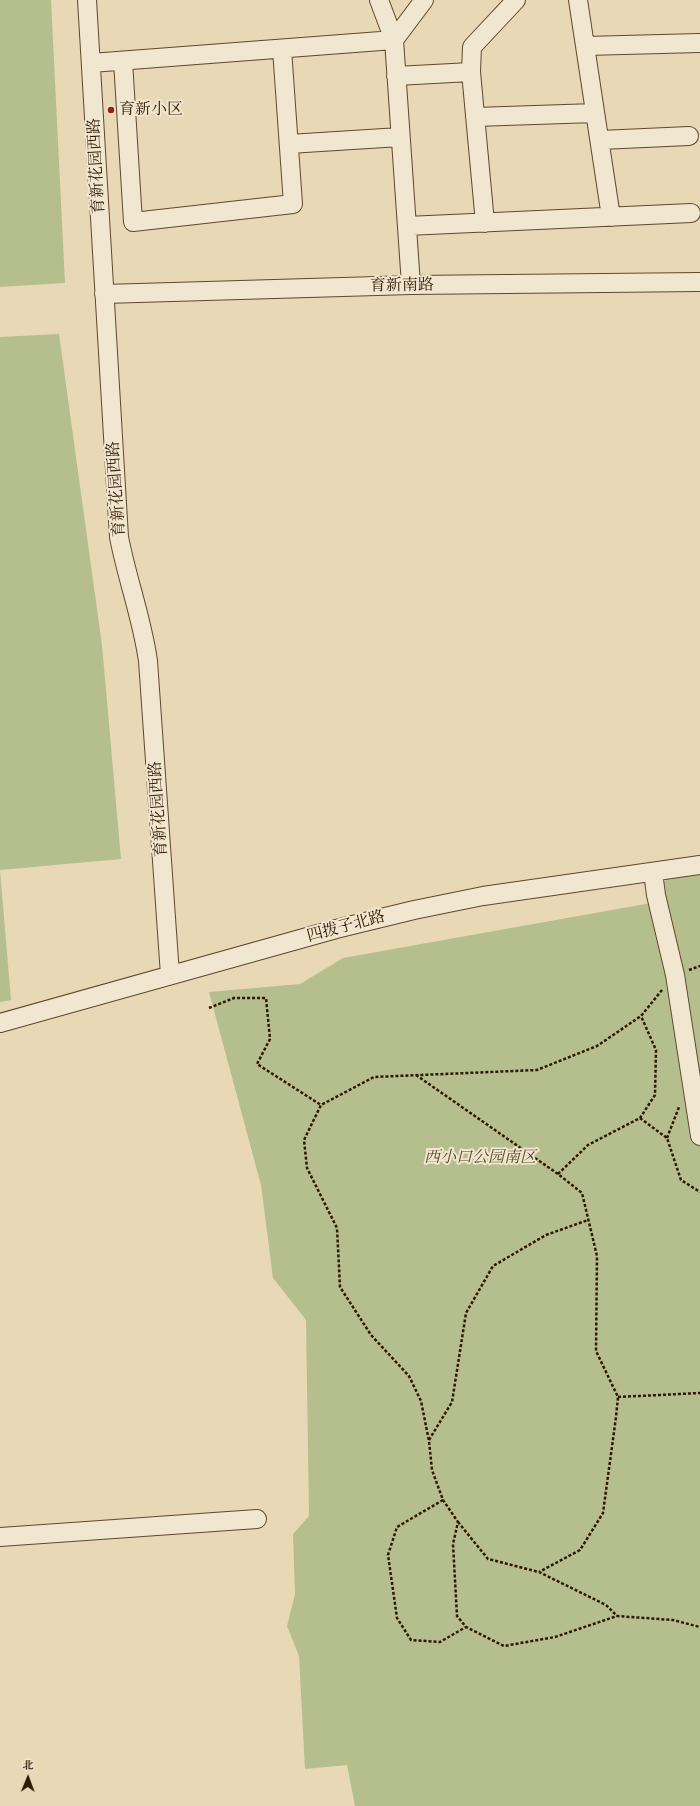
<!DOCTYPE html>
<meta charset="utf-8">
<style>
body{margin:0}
#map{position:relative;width:700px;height:1806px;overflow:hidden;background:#e9d8b5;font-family:Alegreya,"Noto Serif SC",serif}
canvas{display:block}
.north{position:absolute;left:8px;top:1758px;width:40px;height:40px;-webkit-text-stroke:3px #f1e6cf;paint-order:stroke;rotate:1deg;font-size:11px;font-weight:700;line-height:16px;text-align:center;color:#311700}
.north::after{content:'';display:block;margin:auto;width:14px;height:18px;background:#311700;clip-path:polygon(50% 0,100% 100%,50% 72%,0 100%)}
</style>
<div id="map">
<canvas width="700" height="1806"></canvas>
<div class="north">北</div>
</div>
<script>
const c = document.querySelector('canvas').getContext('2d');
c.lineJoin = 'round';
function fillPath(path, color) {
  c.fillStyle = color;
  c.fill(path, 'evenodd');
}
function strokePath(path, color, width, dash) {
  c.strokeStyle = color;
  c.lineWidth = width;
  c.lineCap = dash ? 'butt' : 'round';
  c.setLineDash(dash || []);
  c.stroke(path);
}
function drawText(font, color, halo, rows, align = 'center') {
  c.font = font + ' Alegreya,"Noto Serif SC",serif';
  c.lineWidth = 4;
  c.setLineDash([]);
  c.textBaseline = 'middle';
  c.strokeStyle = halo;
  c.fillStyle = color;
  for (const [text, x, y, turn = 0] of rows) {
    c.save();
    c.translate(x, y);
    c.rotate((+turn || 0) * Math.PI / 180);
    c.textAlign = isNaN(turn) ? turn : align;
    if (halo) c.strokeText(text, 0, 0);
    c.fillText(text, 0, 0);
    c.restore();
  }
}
const green = new Path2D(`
 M0 0H51L65 283 0 287Z
 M59 334 102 645 121 859 0 870 11 1000 0 1002V337Z
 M700 869V1806H355L347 1765 305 1769 299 1656 287 1626 295 1594 293 1534 309 1516 306 1320 273 1278 261 1185 209 992 300 984 343 958 651 903 670 873Z`);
const path = new Path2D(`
 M689 970 700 966
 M662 990 641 1016 597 1046 537 1070 374 1077 321 1105 304 1140 307 1168 337 1228 340 1287 371 1335 409 1376 421 1401 429 1441 432 1470 443 1500 458 1522 453 1544 457 1616 466 1627 504 1646 555 1637 617 1616 673 1620 700 1627
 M209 1008 234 998H266L270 1039 257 1064 321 1105
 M416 1075 558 1174 582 1193 597 1256 596 1351 618 1397 616 1417 603 1513 580 1550 539 1572
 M640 1118 667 1138 681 1180 700 1192
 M667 1138 679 1107
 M558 1174 588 1145 640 1118 655 1095 656 1050 641 1016
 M618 1397 700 1393
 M429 1440 452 1402 466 1313 493 1266 546 1235 588 1220
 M443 1500 397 1527 388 1555 397 1618 411 1640 440 1642 466 1627
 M458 1522 488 1559 539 1572 606 1605 617 1616`);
const minor = new Path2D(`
 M87 0 119 537C127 579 142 618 148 661L170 975
 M578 0 611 217
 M585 46 700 43
 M123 61 133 222 293 204 282 49
 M91 63 394 40 379 0
 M396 76 471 72
 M475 117 595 113
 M600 140 689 136
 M289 144 400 137
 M485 223 471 72 472 47 516 0
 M407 226 691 213
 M411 285 394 40 424 0
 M104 294 411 285 700 282
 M653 872 656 895 675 975 700 1136
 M0 1023 336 929 414 910 483 896 700 865
 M0 1537 257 1519`);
const markers = [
 [111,110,4,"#8f2418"]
];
const poiNames = [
 ["育新小区",119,110]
];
const streetNames = [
 ["育新花园西路",97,166,-93],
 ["育新南路",402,286,-1],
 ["育新花园西路",117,489,-94],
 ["育新花园西路",159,809,-94],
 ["四拨子北路",346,927,-15]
];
const parkNames = [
 ["西小口公园南区",480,1158]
];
fillPath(green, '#b5bf8e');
strokePath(minor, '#5f472d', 20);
strokePath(path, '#311700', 2.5, [3, 2]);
strokePath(minor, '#f1e6cf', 18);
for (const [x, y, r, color] of markers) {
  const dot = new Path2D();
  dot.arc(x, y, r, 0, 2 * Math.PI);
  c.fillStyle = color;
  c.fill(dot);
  strokePath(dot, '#f1e6cf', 1.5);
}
drawText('16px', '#311700', '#f1e6cf', poiNames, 'left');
drawText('16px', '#311700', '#f1e6cf', streetNames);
drawText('italic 16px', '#59492b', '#f1e6cf', parkNames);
</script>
